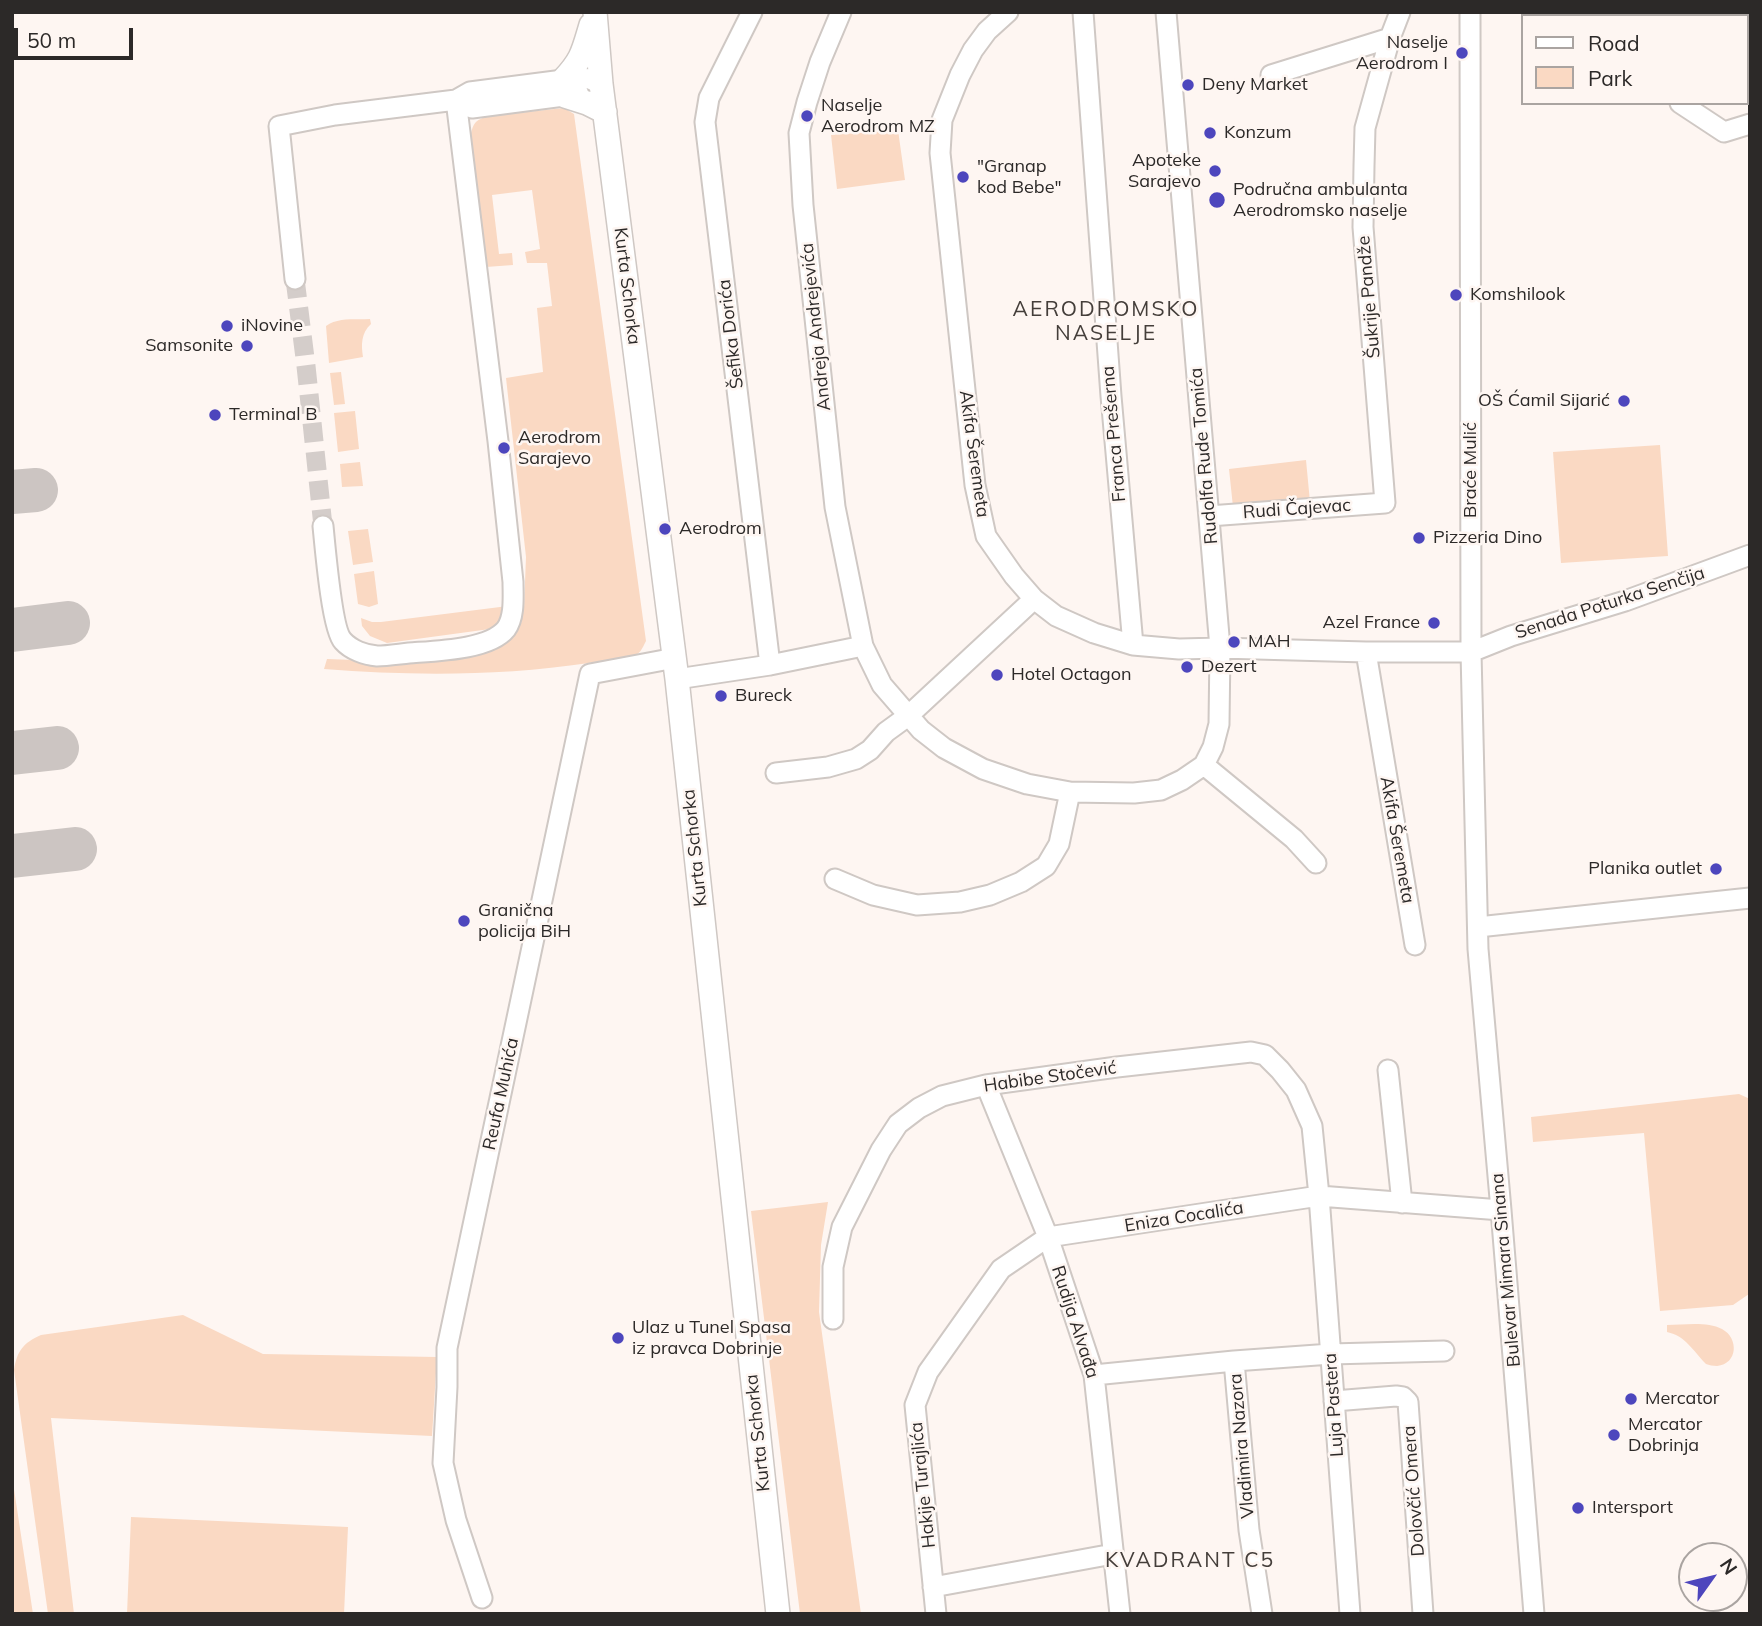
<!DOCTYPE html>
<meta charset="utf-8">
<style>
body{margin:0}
#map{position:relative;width:1762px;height:1626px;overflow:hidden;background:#fef6f2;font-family:Mulish,sans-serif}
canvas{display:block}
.frame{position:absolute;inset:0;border:14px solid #2c2928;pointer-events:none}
.legend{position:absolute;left:1521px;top:14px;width:228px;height:91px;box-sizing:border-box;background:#fef6f2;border:2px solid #aaa4a1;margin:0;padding:9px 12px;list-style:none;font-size:21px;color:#2c2928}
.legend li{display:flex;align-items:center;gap:14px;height:35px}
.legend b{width:35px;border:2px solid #aaa4a1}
.north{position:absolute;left:1678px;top:1542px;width:70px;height:70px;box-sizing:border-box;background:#fef6f2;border:2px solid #aaa4a1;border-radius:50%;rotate:56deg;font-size:19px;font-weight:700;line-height:28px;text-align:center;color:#2c2928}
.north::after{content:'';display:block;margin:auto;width:24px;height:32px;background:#4d46bd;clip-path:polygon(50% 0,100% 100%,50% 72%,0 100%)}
.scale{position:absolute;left:14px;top:28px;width:119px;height:32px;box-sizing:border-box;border:4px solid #2c2928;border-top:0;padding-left:9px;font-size:21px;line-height:24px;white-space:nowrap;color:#2c2928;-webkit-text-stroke:5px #fef6f2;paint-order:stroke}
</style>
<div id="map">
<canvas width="1762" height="1626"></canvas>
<div class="frame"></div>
<ul class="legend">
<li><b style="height:9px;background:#fff"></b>Road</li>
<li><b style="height:19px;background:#fad9c3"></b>Park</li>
</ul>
<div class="north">N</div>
<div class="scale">50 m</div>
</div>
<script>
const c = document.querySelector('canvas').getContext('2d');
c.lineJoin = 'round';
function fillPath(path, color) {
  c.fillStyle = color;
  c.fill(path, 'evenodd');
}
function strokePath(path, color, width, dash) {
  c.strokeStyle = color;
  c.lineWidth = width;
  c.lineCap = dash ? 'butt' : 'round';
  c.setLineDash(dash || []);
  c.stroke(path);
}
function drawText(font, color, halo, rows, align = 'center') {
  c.font = font + ' Mulish,sans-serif';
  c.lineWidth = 5;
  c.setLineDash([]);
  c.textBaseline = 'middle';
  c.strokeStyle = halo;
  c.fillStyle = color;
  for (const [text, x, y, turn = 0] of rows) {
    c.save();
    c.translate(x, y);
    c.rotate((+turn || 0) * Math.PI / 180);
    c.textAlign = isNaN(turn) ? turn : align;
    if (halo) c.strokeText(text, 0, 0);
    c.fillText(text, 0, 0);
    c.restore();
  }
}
const green = new Path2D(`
 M564 108 574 114 646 641C642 649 640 654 632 657 621 661 601 661 589 663 502 676 412 676 324 669L327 659 407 662 511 637 521 623 524 608 526 557 506 378 543 372 537 308 552 306 547 263H527L525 252 540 249 532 190 492 195 499 254 512 253 513 265 486 267 470 138C473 124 474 120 489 116Z
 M898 130 905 180 837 189 831 135Z
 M370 319 371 324C361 333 361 345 363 357L329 363 326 326C338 317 356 320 370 319Z
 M341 372 345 404 334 405 330 373Z
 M355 411 359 449 338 452 334 413Z
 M1660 445 1668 556 1561 563 1553 452Z
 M1306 460 1310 502 1233 507 1229 469Z
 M360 462 363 486 342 487 340 464Z
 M368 529 373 562 353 565 348 531Z
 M374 571 378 604 369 607 358 604 354 574Z
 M508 606 501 620 490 629 387 643 370 636 362 626 361 618 372 622H381Z
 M1739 1094 1750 1099V1292L1749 1294 1733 1305 1660 1311 1644 1133 1533 1142 1531 1117Z
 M828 1202 821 1245 819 1312 861 1614H800L751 1211Z
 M183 1315 263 1354 437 1357 432 1436 51 1418 74 1614H48L14 1370C17 1351 23 1343 41 1335Z
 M1667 1325C1683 1325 1707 1321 1722 1329 1739 1338 1738 1364 1717 1366 1713 1366 1709 1365 1706 1364 1693 1351 1686 1336 1667 1332Z
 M12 1476 33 1614H12Z
 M131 1517 348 1527 344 1614H127Z`);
const taxiway = new Path2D(`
 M12 492 36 490
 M12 630 68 623
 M12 753 57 748
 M12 856 75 849`);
const minorTunnel = new Path2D(`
 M295 279 306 366 323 526`);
const minor = new Path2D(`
 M752 12 709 98 705 122 770 665
 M841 12 820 62 807 102 799 133 803 205 835 507 863 646 882 685 921 730 944 748 983 769 1027 784 1070 792 1134 793 1161 790 1182 780 1204 765 1213 747 1219 724 1220 648 1166 12
 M1008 12 987 31 973 50 960 75 942 120 940 153 975 485 986 536 1014 576 1034 599 1056 616 1094 633 1133 645 1179 649 1220 648 1366 652H1471L1511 636 1625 601 1750 555
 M1083 12 1111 396 1133 645
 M1470 12 1471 652 1478 949 1501 1210 1534 1614
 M1271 75 1390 38
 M456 100 472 108 579 94
 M1680 103 1724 132 1750 124
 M295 279 279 126 335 115 456 100 470 92 579 78 590 79 601 84
 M1209 516 1385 503 1363 227 1364 166 1365 128 1390 38 1400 12
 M323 526C325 546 332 630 343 641 351 650 365 655 377 656 387 656 399 654 409 653 435 651 489 650 506 629 515 617 513 596 513 582L498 441 456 100
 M1366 652 1415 945
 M677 679 770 665 863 646
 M1204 765 1294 839 1316 863
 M776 773 828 767 856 759 870 750 886 732 908 716 1034 599
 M835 879 873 895 917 905 960 902 990 895 1021 882 1046 866 1059 844 1070 792
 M1478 927 1750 898
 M1388 1070 1402 1203
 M986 1085 1048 1237 1094 1375 1120 1614
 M833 1319V1267L842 1227 881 1150 898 1124 919 1108 942 1096 986 1085 1117 1067 1251 1052 1265 1055 1280 1070 1296 1090 1312 1126 1319 1196 1350 1614
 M1234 1361 1249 1530 1262 1614
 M1094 1375 1234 1361 1331 1354 1444 1351
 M1334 1401 1396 1396 1403 1397 1408 1402 1423 1614
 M933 1587 1113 1554
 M482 1598 456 1520 443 1463 447 1387V1348L590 674 675 658
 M936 1614 915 1405 928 1372 1001 1269 1048 1237 1319 1196 1501 1210`);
const major = new Path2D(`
 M595 12 601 84 677 679 778 1614
 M563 80C582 60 583 52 591 25
 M565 96 587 103 605 112`);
const markers = [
 [1462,53,7,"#4d46bd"],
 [1188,85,7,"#4d46bd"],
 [807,116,7,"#4d46bd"],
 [1210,133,7,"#4d46bd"],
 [1215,171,7,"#4d46bd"],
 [963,177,7,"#4d46bd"],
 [1217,200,9,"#4d46bd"],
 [1456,295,7,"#4d46bd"],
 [227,326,7,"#4d46bd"],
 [247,346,7,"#4d46bd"],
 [1624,401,7,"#4d46bd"],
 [215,415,7,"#4d46bd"],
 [504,448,7,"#4d46bd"],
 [665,529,7,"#4d46bd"],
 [1419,538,7,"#4d46bd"],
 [1434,623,7,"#4d46bd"],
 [1234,642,7,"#4d46bd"],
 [1187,667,7,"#4d46bd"],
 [997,675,7,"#4d46bd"],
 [721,696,7,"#4d46bd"],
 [1716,869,7,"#4d46bd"],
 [464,921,7,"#4d46bd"],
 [618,1338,7,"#4d46bd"],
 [1631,1399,7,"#4d46bd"],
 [1614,1435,7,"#4d46bd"],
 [1578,1508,7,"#4d46bd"]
];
const poiNames = [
 ["Naselje",1448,43,"right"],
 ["Aerodrom I",1448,64,"right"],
 ["Deny Market",1202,85],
 ["Naselje",821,106],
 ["Aerodrom MZ",821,127],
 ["Konzum",1224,133],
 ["Apoteke",1201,161,"right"],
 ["Sarajevo",1201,182,"right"],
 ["\"Granap",977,167],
 ["kod Bebe\"",977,188],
 ["Područna ambulanta",1233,190],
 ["Aerodromsko naselje",1233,211],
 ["Komshilook",1470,295],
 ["iNovine",241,326],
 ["Samsonite",233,346,"right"],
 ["OŠ Ćamil Sijarić",1610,401,"right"],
 ["Terminal B",229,415],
 ["Aerodrom",518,438],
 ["Sarajevo",518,459],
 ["Aerodrom",679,529],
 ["Pizzeria Dino",1433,538],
 ["Azel France",1420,623,"right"],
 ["MAH",1248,642],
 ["Dezert",1201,667],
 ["Hotel Octagon",1011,675],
 ["Bureck",735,696],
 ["Planika outlet",1702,869,"right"],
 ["Granična",478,911],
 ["policija BiH",478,932],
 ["Ulaz u Tunel Spasa",632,1328],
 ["iz pravca Dobrinje",632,1349],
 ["Mercator",1645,1399],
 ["Mercator",1628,1425],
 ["Dobrinja",1628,1446],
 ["Intersport",1592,1508]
];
const streetNames = [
 ["Kurta Schorka",627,286,83],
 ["Šukrije Pandže",1369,297,-95],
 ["Andreja Andrejevića",816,327,-96],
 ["Šefika Dorića",731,334,-97],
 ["Franca Prešerna",1114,434,-95],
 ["Akifa Šeremeta",974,454,82],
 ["Rudolfa Rude Tomića",1204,456,-95],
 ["Braće Mulić",1471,470,-90],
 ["Rudi Čajevac",1297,509,-4],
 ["Senada Poturka Senčija",1610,603,-18],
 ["Akifa Šeremeta",1397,840,80],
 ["Kurta Schorka",695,848,-96],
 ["Habibe Stočević",1050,1077,-8],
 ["Reufa Muhića",501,1094,-78],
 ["Eniza Cocalića",1184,1217,-9],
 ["Bulevar Mimara Sinana",1506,1270,-95],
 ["Rudija Alvađa",1075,1322,72],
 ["Luja Pastera",1334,1405,-94],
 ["Kurta Schorka",758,1433,-96],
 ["Vladimira Nazora",1242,1446,-95],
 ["Hakije Turajlića",923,1485,-96],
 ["Dolovčić Omera",1414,1491,-94]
];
const quarterNames = [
 ["AERODROMSKO",1106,310],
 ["NASELJE",1106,334],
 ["KVADRANT C5",1190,1561]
];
fillPath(green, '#fad9c3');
strokePath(taxiway, '#ccc5c2', 44);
strokePath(minorTunnel, '#d4cdca', 19, [19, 10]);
strokePath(minor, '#cfc8c4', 23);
strokePath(major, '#cfc8c4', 26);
strokePath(minor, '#fff', 19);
strokePath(major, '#fff', 23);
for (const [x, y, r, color] of markers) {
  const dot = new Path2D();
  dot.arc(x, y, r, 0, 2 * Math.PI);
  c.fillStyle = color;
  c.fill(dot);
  strokePath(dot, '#fef6f2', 2.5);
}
drawText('18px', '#2c2928', '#fef6f2', poiNames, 'left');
drawText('18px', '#2c2928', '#fef6f2', streetNames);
c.letterSpacing = '2px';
drawText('21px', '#443e3a', '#fef6f2', quarterNames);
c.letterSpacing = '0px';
</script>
